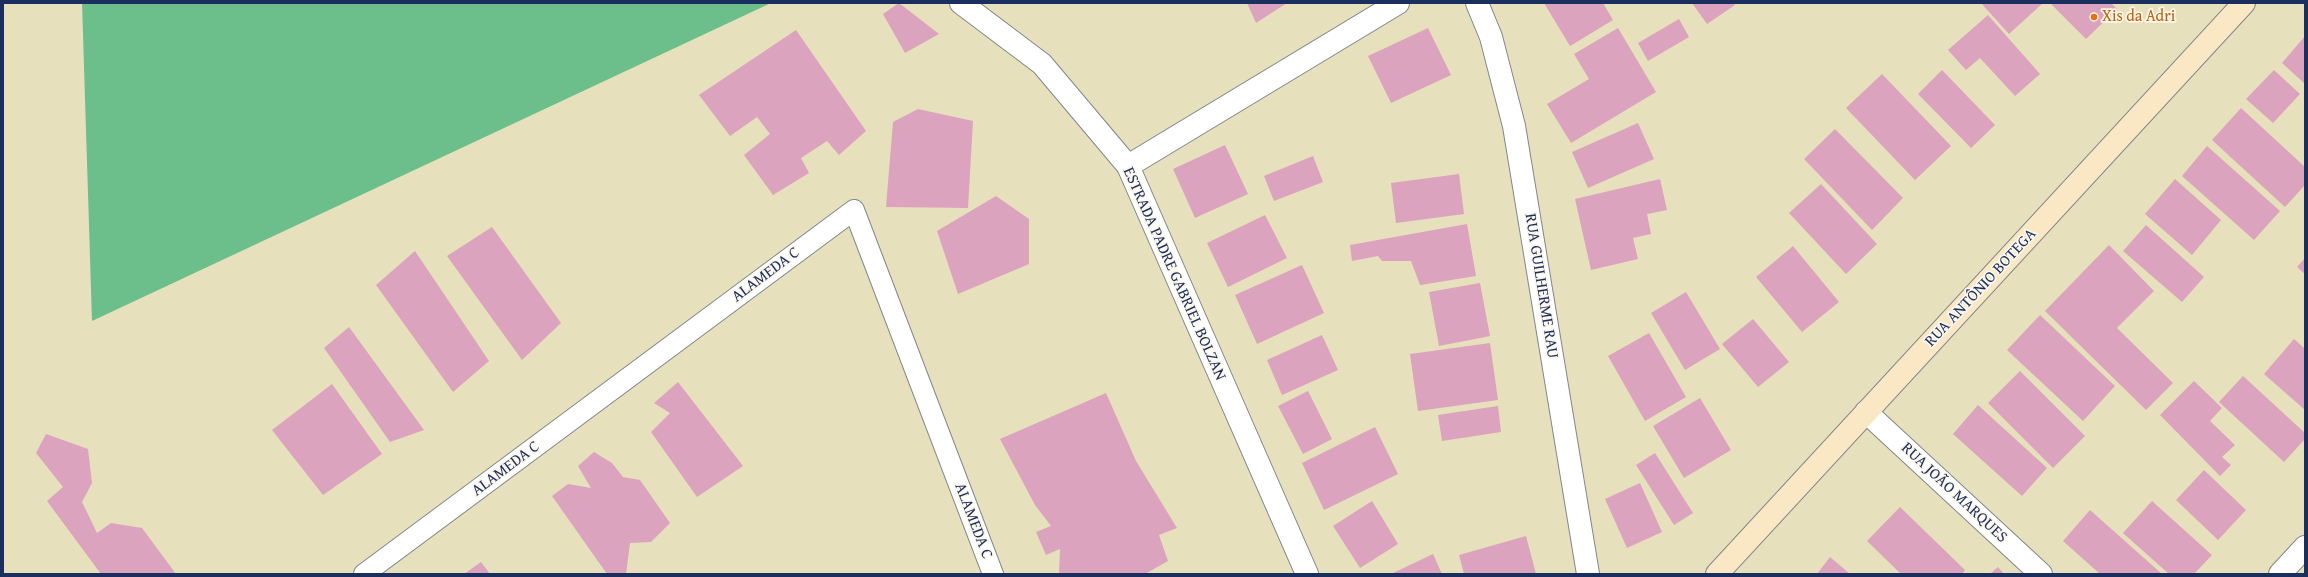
<!DOCTYPE html>
<meta charset="utf-8">
<style>
body{margin:0}
#map{position:relative;width:2308px;height:577px;overflow:hidden;background:#e7e0bc;font-family:"Gentium Book Plus",serif}
canvas{display:block}
.frame{position:absolute;inset:0;border:4px solid #1b2f5e;pointer-events:none}
</style>
<div id="map">
<canvas width="2308" height="577"></canvas>
<div class="frame"></div>
</div>
<script>
const c = document.querySelector('canvas').getContext('2d');
c.lineJoin = 'round';
function fillPath(path, color) {
  c.fillStyle = color;
  c.fill(path, 'evenodd');
}
function strokePath(path, color, width, dash) {
  c.strokeStyle = color;
  c.lineWidth = width;
  c.lineCap = dash ? 'butt' : 'round';
  c.setLineDash(dash || []);
  c.stroke(path);
}
function drawText(font, color, halo, rows, align = 'center') {
  c.font = font + ' "Gentium Book Plus",serif';
  c.lineWidth = 3.5;
  c.setLineDash([]);
  c.textBaseline = 'middle';
  c.strokeStyle = halo;
  c.fillStyle = color;
  for (const [text, x, y, turn = 0] of rows) {
    c.save();
    c.translate(x, y);
    c.rotate((+turn || 0) * Math.PI / 180);
    c.textAlign = isNaN(turn) ? turn : align;
    if (halo) c.strokeText(text, 0, 0);
    c.fillText(text, 0, 0);
    c.restore();
  }
}
const forest = new Path2D(`
 M82 3H771L92 321Z`);
const building = new Path2D(`
 M899 3 939 34 905 53 883 14Z
 M1247 3H1287L1256 23Z
 M1544 3H1603L1613 20 1570 46Z
 M1692 3H1733L1735 5 1707 24Z
 M1981 3H2043L2009 34Z
 M2050 3H2111L2117 9 2086 39Z
 M1988 15 2040 74 2015 96 1980 58 1966 70 1948 50Z
 M1679 19 1689 37 1648 61 1638 43Z
 M1428 28 1451 75 1391 103 1368 56Z
 M1618 28 1656 92 1571 143 1547 104 1589 79 1574 54Z
 M796 30 866 131 839 155 827 141 801 158 809 173 773 195 744 155 770 134 757 117 730 136 699 95Z
 M2305 36V84L2282 63Z
 M1942 70 1995 125 1971 148 1918 94Z
 M2274 70 2300 94 2273 123 2246 99Z
 M1882 74 1951 146 1915 180 1846 108Z
 M2241 108 2305 167V185L2285 207 2212 140Z
 M918 109 973 121 968 208 886 207 893 122Z
 M1638 123 1654 159 1588 188 1572 152Z
 M1835 129 1903 198 1872 230 1804 159Z
 M1225 145 1248 194 1195 218 1173 169Z
 M2207 146 2280 211 2254 240 2182 176Z
 M1313 156 1323 182 1274 201 1264 176Z
 M1459 174 1464 214 1396 223 1391 183Z
 M1660 179 1667 210 1647 214 1651 234 1633 238 1638 259 1591 270 1575 199Z
 M2175 179 2221 220 2192 255 2145 214Z
 M1821 184 1877 244 1846 274 1789 213Z
 M996 196 1029 219V264L958 294 937 231Z
 M1265 215 1287 258 1228 287 1207 243Z
 M1467 224 1476 276 1420 285 1411 261H1382L1378 256 1352 261 1350 245Z
 M2146 225 2204 277 2182 302 2123 251Z
 M492 227 561 323 522 360 447 256Z
 M2109 245 2154 291 2117 328 2173 383 2146 410 2045 311Z
 M1793 246 1839 302 1802 332 1756 277Z
 M415 251 489 361 453 392 376 285Z
 M2305 258V274L2297 267Z
 M1302 265 1324 313 1257 344 1235 295Z
 M1480 283 1490 336 1439 346 1429 292Z
 M1686 292 1720 349 1685 370 1651 313Z
 M2040 315 2115 386 2083 421 2007 350Z
 M1753 319 1789 362 1758 387 1722 344Z
 M349 327 424 430 390 442 324 348Z
 M1649 333 1686 397 1645 421 1608 356Z
 M1322 335 1338 370 1282 395 1267 360Z
 M2294 339 2305 349V410L2264 374Z
 M1490 343 1498 400 1418 411 1410 354Z
 M2020 371 2085 436 2053 468 1988 403Z
 M2243 376 2305 433V439L2284 462 2219 402Z
 M2194 381 2222 408 2210 421 2235 445 2222 457 2231 465 2220 476 2160 415Z
 M678 382 743 466 697 497 651 432 670 413 654 403Z
 M332 384 382 454 323 495 272 430Z
 M1308 391 1332 439 1303 454 1278 406Z
 M1106 393 1136 461 1177 528 1159 535 1168 561 1145 574H1059L1060 549 1046 555 1036 532 1051 526 1035 505 1000 439Z
 M1700 398 1731 450 1684 478 1653 426Z
 M1978 405 2047 468 2022 496 1953 434Z
 M1498 406 1501 432 1442 441 1438 415Z
 M1375 427 1398 474 1324 510 1302 463Z
 M46 434 88 449 92 483 82 502 97 533 111 523 142 528 176 574H101L47 501 63 487 36 453Z
 M594 452 612 463 623 477 640 480 670 523 651 542 630 543 626 574H607L552 496 568 484 591 488 578 466Z
 M1655 453 1693 513 1674 525 1636 465Z
 M2204 470 2246 510 2218 540 2176 500Z
 M1640 483 1662 532 1627 548 1605 499Z
 M1372 501 1398 544 1360 568 1333 526Z
 M2152 501 2212 555 2194 574H2169L2123 533Z
 M1900 507 1965 570 1962 574H1901L1867 541Z
 M2090 510 2162 574H2100L2063 541Z
 M1526 536 1536 574H1464L1459 555Z
 M1433 554 1442 574H1391Z
 M1830 557 1850 574H1817Z
 M481 562 490 574H464Z
 M1998 567 2004 574H1990Z`);
const lane = new Path2D(`
 M364 574 854 210 993 574`);
const street = new Path2D(`
 M961 3 1042 64 1128 166 1307 574
 M1477 3 1491 37 1514 126 1588 574
 M1128 166 1398 3
 M1866 412 2041 574
 M2280 574 2305 547`);
const secondary = new Path2D(`
 M1717 574 2244 3`);
const markers = [
 [2094,17,4,"#e8710a"]
];
const foodNames = [
 ["Xis da Adri",2102,17]
];
const streetNames = [
 ["ESTRADA PADRE GABRIEL BOLZAN",1174,274,66],
 ["ALAMEDA C",766,275,-37],
 ["RUA GUILHERME RAU",1541,286,81],
 ["RUA ANTÔNIO BOTEGA",1981,288,-47],
 ["ALAMEDA C",506,469,-37],
 ["RUA JOÃO MARQUES",1954,493,43],
 ["ALAMEDA C",973,521,69]
];
fillPath(forest, '#6cbe8b');
fillPath(building, '#dba3bd');
strokePath(lane, '#81888d', 22);
strokePath(street, '#81888d', 24);
strokePath(secondary, '#81888d', 24);
strokePath(lane, '#fff', 20);
strokePath(street, '#fff', 22);
strokePath(secondary, '#fae7c3', 22);
for (const [x, y, r, color] of markers) {
  const dot = new Path2D();
  dot.arc(x, y, r, 0, 2 * Math.PI);
  c.fillStyle = color;
  c.fill(dot);
  strokePath(dot, '#fbf7ec', 1.5);
}
drawText('16px', '#c56008', '#fbf7ec', foodNames, 'left');
drawText('16px', '#1b2f5e', '#fbf7ec', streetNames);
</script>
